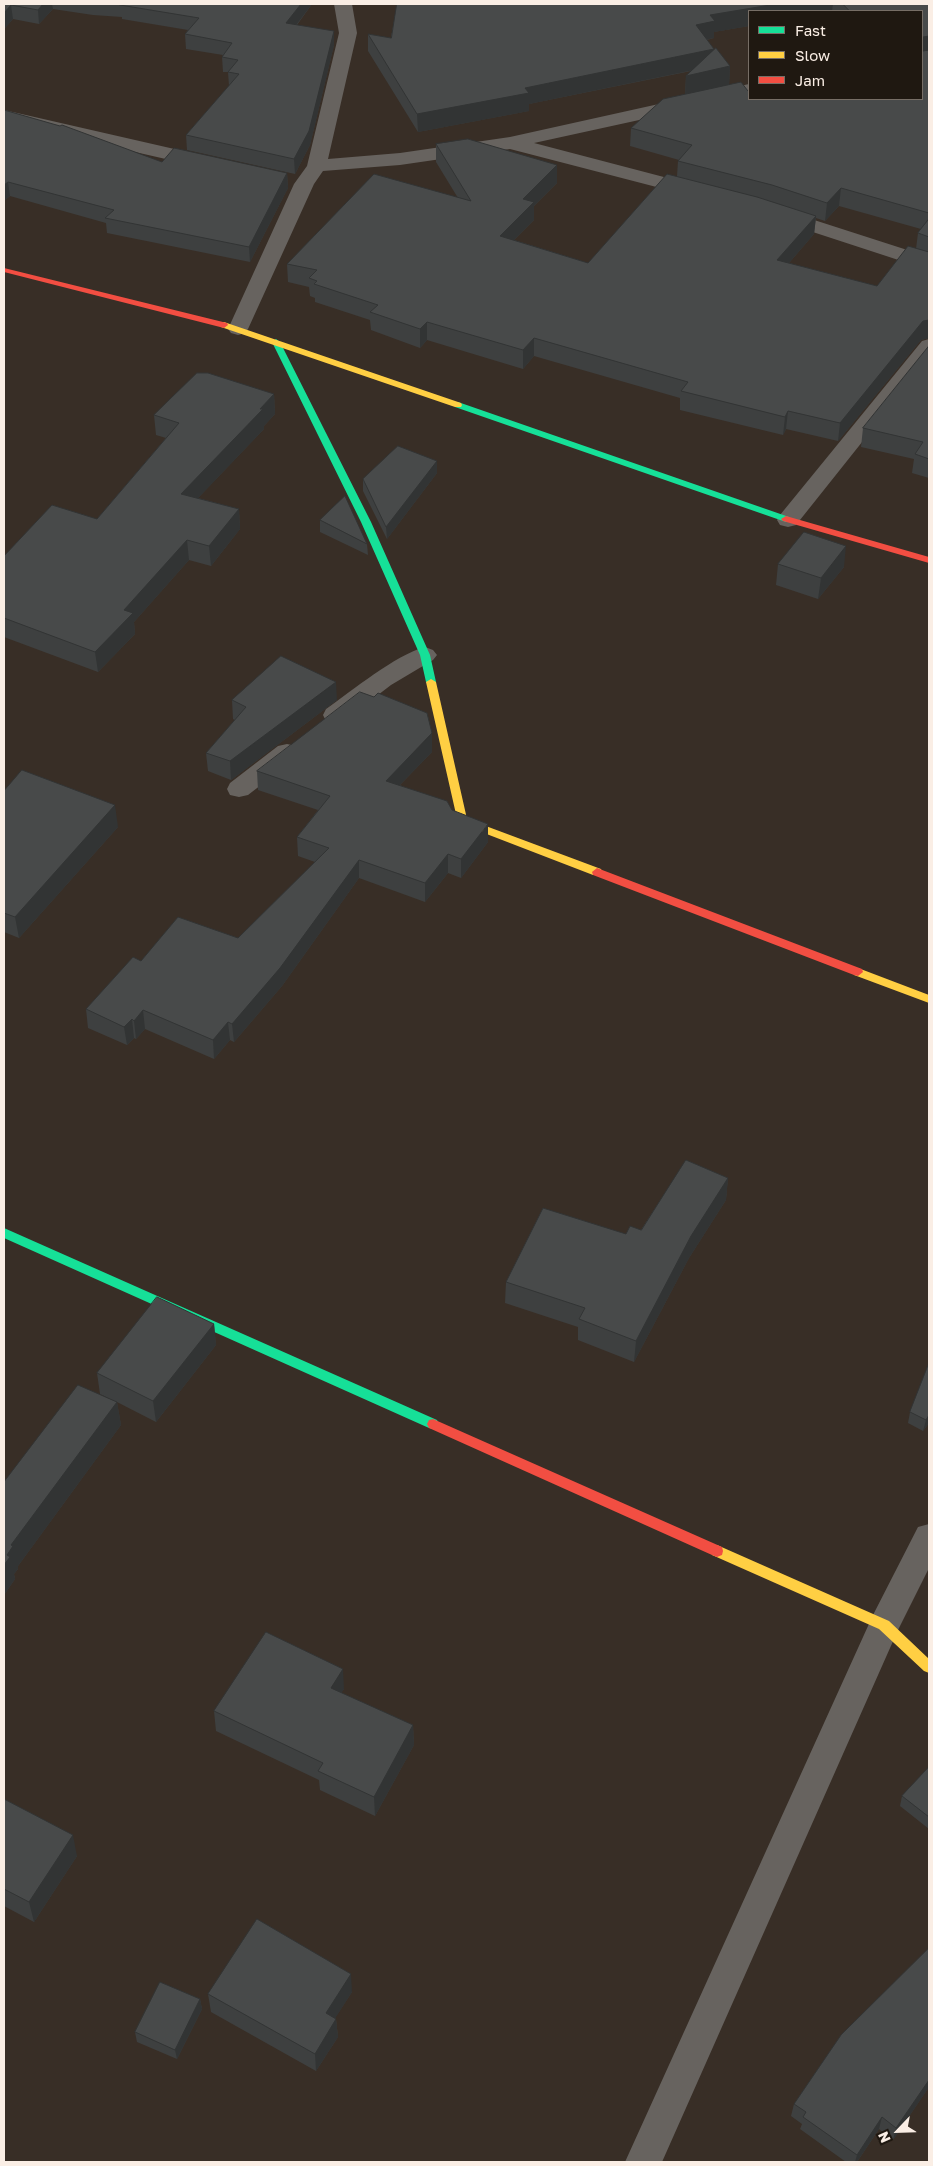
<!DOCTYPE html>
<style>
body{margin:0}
#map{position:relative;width:933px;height:2166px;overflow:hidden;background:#382e26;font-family:"Golos Text",sans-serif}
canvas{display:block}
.frame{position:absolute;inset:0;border:5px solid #faeee5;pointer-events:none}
.legend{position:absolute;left:748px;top:10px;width:175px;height:90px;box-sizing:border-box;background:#1f1811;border:1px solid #776e66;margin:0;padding:6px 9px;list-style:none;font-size:15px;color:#faeee5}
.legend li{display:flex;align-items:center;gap:10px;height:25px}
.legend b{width:25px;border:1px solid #776e66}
.north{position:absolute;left:873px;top:2106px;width:50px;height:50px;-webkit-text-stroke:4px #1f1811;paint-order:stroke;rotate:246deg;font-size:14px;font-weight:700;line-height:20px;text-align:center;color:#faeee5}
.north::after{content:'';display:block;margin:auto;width:18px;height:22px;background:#faeee5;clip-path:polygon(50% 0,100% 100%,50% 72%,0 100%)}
</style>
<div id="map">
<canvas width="933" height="2166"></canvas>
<div class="frame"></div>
<ul class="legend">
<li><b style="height:6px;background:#16e098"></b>Fast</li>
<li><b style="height:6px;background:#ffcf43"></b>Slow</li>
<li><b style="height:6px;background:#f24e42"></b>Jam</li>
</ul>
<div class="north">N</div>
</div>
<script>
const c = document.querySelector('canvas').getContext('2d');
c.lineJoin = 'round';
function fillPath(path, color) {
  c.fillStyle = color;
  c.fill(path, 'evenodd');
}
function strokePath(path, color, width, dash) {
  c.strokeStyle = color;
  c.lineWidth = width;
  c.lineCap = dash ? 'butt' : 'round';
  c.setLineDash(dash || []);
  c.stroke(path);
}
const street = new Path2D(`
 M334 4H352L357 33 328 159 400 153 510 137 749 84V96L534 143 702 187 705 191 702 195 695 197 510 149 400 165 323 171 314 184 248 329 245 333 238 335 231 333 228 329 294 184 307 166 339 33Z
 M4 110 205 156 212 158 215 162 212 166 205 168 4 122Z
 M780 209 929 257V270L773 219 770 215 773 211Z
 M929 339V358L796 525 788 527 780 525 777 520 780 515 922 341Z
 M425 647 433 650 437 655 433 660 391 685 344 721 335 723 326 721 323 715 326 709C352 691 395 655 425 647Z
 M287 744 296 746 299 752 296 758 248 795 239 797 230 795 227 789 230 783 278 746Z
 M929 1524V1568L898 1630 662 2162H625L873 1615 918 1527Z`);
const fast = new Path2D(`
 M276 339 280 342 371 522 430 655 436 682 434 684H428L426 682 420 655 361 522 272 342Z
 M458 402 789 517 791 519 786 522 783 521 455 407V403Z
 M4 1228 437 1420 439 1424 437 1428 433 1429 429 1428 4 1238Z`);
const slow = new Path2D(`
 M224 322 461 403 462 405 461 407H455L221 327V323Z
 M431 679 436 682 467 819 601 869 602 872 601 875H593L458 823 426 682Z
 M858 968 929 995V1003L854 975 853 972Z
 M717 1545 889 1621 929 1659V1673L924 1671 879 1629 712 1555 711 1551 712 1547Z`);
const jam = new Path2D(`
 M4 268 227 323 228 325 224 328 4 272Z
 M786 516 929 557V563L783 521 781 519Z
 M597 868 862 969 863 972 858 976 854 975 593 875 592 872Z
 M433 1419 722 1547 723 1551 722 1555 717 1557 712 1555 429 1428 427 1424 429 1420Z`);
const wall = new Path2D(`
 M4 4H312L297 25 334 45 310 145 295 174 187 150 186 135 229 86 228 72H223L222 57 223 55 186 49 185 34 188 30 122 19V17L93 15 53 9 39 24 13 19 5 28 4 27Z
 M397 4H929V338L921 340 838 441 786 429 783 435 680 410V398L534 356 523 369 427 340 420 348 371 330 370 320 315 302V298L310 296 309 287 288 282 287 264 458 198 436 162V144L557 183 534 206V220L514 240 588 263 677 176 678 161 679 160 630 146 631 128 685 94 686 76 691 71 529 104V111L418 132 368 51V34L391 38ZM749 11H922V99L748 91 729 85 730 66 714 50V49L707 40 714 38V32L749 26ZM839 206 921 229 918 233 916 249 877 286 789 263 814 234 816 218 825 221Z
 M4 110 162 162 287 173 288 188 250 262 107 233 106 223 10 196 5 200 4 199Z
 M929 346V478L912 473 914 459 861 447 863 428Z
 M274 394 275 414 264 426V429L198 498 239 509 240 529 211 566 189 560 134 622 135 634 98 672 4 637V556L97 519 166 438 156 435 154 415Z
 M437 473 387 539 363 491V479Z
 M320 520 367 544 368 555 320 532Z
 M778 564 844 567 818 599 776 585Z
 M232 700H337L231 780 208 771 206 753 235 720 233 719Z
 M432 752 400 785 452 810 488 842 461 878 448 873 425 902 359 878 282 986 234 1042 230 1040 214 1059 145 1029 136 1039 134 1038 127 1045 88 1028 86 1009 141 961 238 938 315 862 298 856 297 837 318 810 258 790 257 771Z
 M4 791 118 827 19 938 4 932Z
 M728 1178 726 1200 689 1258 634 1362 578 1340V1327L505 1303 506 1282 626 1234 641 1230Z
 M214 1324 216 1345 156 1422 117 1402 121 1425 18 1566V1569L14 1574 15 1579 4 1595V1482L116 1402 100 1394 97 1373Z
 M929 1363V1423L923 1431 908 1423 910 1412Z
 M344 1689 341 1693 413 1725 414 1745 375 1816 320 1790 319 1780 216 1731 214 1711Z
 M929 1767V1829L900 1806 902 1796Z
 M4 1799 77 1856 34 1922 4 1906Z
 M352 1992 335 2018 336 2019 338 2037 316 2071 211 2012 208 1994Z
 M200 1999 202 2009 177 2059 137 2042 135 2032Z
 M929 2087 893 2140 879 2129 857 2162H846L800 2129 802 2124 791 2116 794 2104Z`);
const shadedWall = new Path2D(`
 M43 4H52L53 9 39 24 38 10Z
 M301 4H312L287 37 286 23Z
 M776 4H833L832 11H749V26L714 32V38L694 42 696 25 710 15Z
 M11 5 13 19 5 28 4 13Z
 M334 31V45L310 145 295 174 294 159Z
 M929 36V53L922 55 923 37Z
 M714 49 713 66 529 104V111L418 132 417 114 525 88Z
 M730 66 729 87 685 96 686 76Z
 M557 165V183L534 206V220L500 254V236L523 199Z
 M287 173 288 188 250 262 249 247Z
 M8 182 10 196 5 200 4 185Z
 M841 188 839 206 825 221 827 203Z
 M816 216 814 234 776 278 777 260Z
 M929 320V338L921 340 838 441 840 423 923 321Z
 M427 322V340L420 348V329Z
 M534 338V356L523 369V350Z
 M274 394 275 414 264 426V429L183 514 181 494Z
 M788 411 786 429 783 435 785 417Z
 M437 461V473L387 539 386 527Z
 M239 509 240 529 211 566 209 546Z
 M187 540 189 560 134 622 135 634 98 672 95 652 124 610Z
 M846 546 844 567 818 599 821 578Z
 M336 682 337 700 231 780 230 761Z
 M432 733V752L386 799V781Z
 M115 805 118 827 19 938 15 917Z
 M488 824V842L461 878V859Z
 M448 854V873L425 902V883Z
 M359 860V878L282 986 234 1042 232 1024Z
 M143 1010 145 1029 136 1039 134 1021Z
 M132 1019 134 1038 127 1045 124 1027Z
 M228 1022 230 1040 214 1059 213 1040Z
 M728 1178 726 1200 689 1258 634 1362 636 1341 691 1236Z
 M214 1324 216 1345 156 1422 153 1401Z
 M117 1402 121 1425 18 1566V1569L14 1574 15 1579 4 1595V1565L11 1545Z
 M929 1415V1423L923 1431 926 1420Z
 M343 1669 344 1689 332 1708 331 1688Z
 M413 1725 414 1745 375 1816 374 1797Z
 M73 1835 77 1856 34 1922 29 1902Z
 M351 1974 352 1992 327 2031 326 2013Z
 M200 1999 202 2009 177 2059 175 2050Z
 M336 2019 338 2037 316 2071 315 2054Z
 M929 2080V2087L893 2140 896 2128Z
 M882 2117 879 2129 857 2162H855L857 2155Z`);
const building = new Path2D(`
 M4 4H43L38 10 11 5 4 13Z
 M121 4H301L286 23 334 31 309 131 294 159 186 135 239 74 228 72 238 60 222 57 232 43 185 34 199 18 120 5Z
 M397 4H776L710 15 715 21 696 25 714 49 525 88 529 93 417 114 368 34 391 38Z
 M843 4H929V36L923 37V51L929 50V213L841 188 827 203 772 185 678 161 692 145 631 128 663 99 741 82 748 91H749V99H922V11H850Z
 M716 48 730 66 686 76Z
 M4 110 60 126 62 125 162 162 174 148 287 173 249 247 105 218 114 210 8 182 4 185Z
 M468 139 557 165 523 199 534 202 500 236 588 263 667 174 757 197 816 216 777 260 877 286 908 246 929 252V320L923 321 840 423 788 411 785 417 681 391 688 382 534 338 523 350 427 322 420 329 370 312 378 305 314 284 317 281 309 278 317 270 287 264 374 174 471 201 436 144Z
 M929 219V237L918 233Z
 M929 346V459L915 454 923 442 863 428Z
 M197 373H208L274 394 260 409H263L181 494 239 509 209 546 187 540 124 610 133 613 95 652 4 618V556L52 505 97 519 179 423 154 415Z
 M398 446 437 461 386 527 363 479Z
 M345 496 367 544 320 520Z
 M804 532 846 546 821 578 778 564Z
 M281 656 336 682 230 761 206 753 246 707 232 700Z
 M360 692 374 697 378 693 427 713 432 733 386 781 447 801 452 810 488 824 461 859 448 854 425 883 359 860 280 968 232 1024 228 1022 213 1040 143 1010 134 1021 132 1019 124 1027 86 1009 133 957 141 961 178 917 238 938 329 848 297 837 330 796 257 771Z
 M22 770 115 805 15 917 4 913V791Z
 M686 1160 728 1178 691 1236 636 1341 579 1319 585 1308 506 1282 543 1208 626 1234 630 1226 641 1230Z
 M157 1297 214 1324 153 1401 97 1373Z
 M929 1363V1415L926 1420 910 1412Z
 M78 1385 117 1402 11 1545 13 1546 7 1555 10 1557 4 1565V1482Z
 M266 1632 343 1669 331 1688 413 1725 374 1797 318 1771 323 1763 214 1711Z
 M929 1767V1817L902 1796Z
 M4 1799 73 1835 29 1902 4 1889Z
 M257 1919 351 1974 326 2013 336 2019 315 2054 208 1994Z
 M929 1948V2080L896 2128 882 2117 857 2155 803 2117 806 2112 794 2104 841 2035Z
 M160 1982 200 1999 175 2050 135 2032Z`);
fillPath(street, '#67635f');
fillPath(fast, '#16e098');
fillPath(slow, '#ffcf43');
fillPath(jam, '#f24e42');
fillPath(wall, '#3e4040');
fillPath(shadedWall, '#323434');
fillPath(building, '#484a4a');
strokePath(building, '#323434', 1);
</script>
